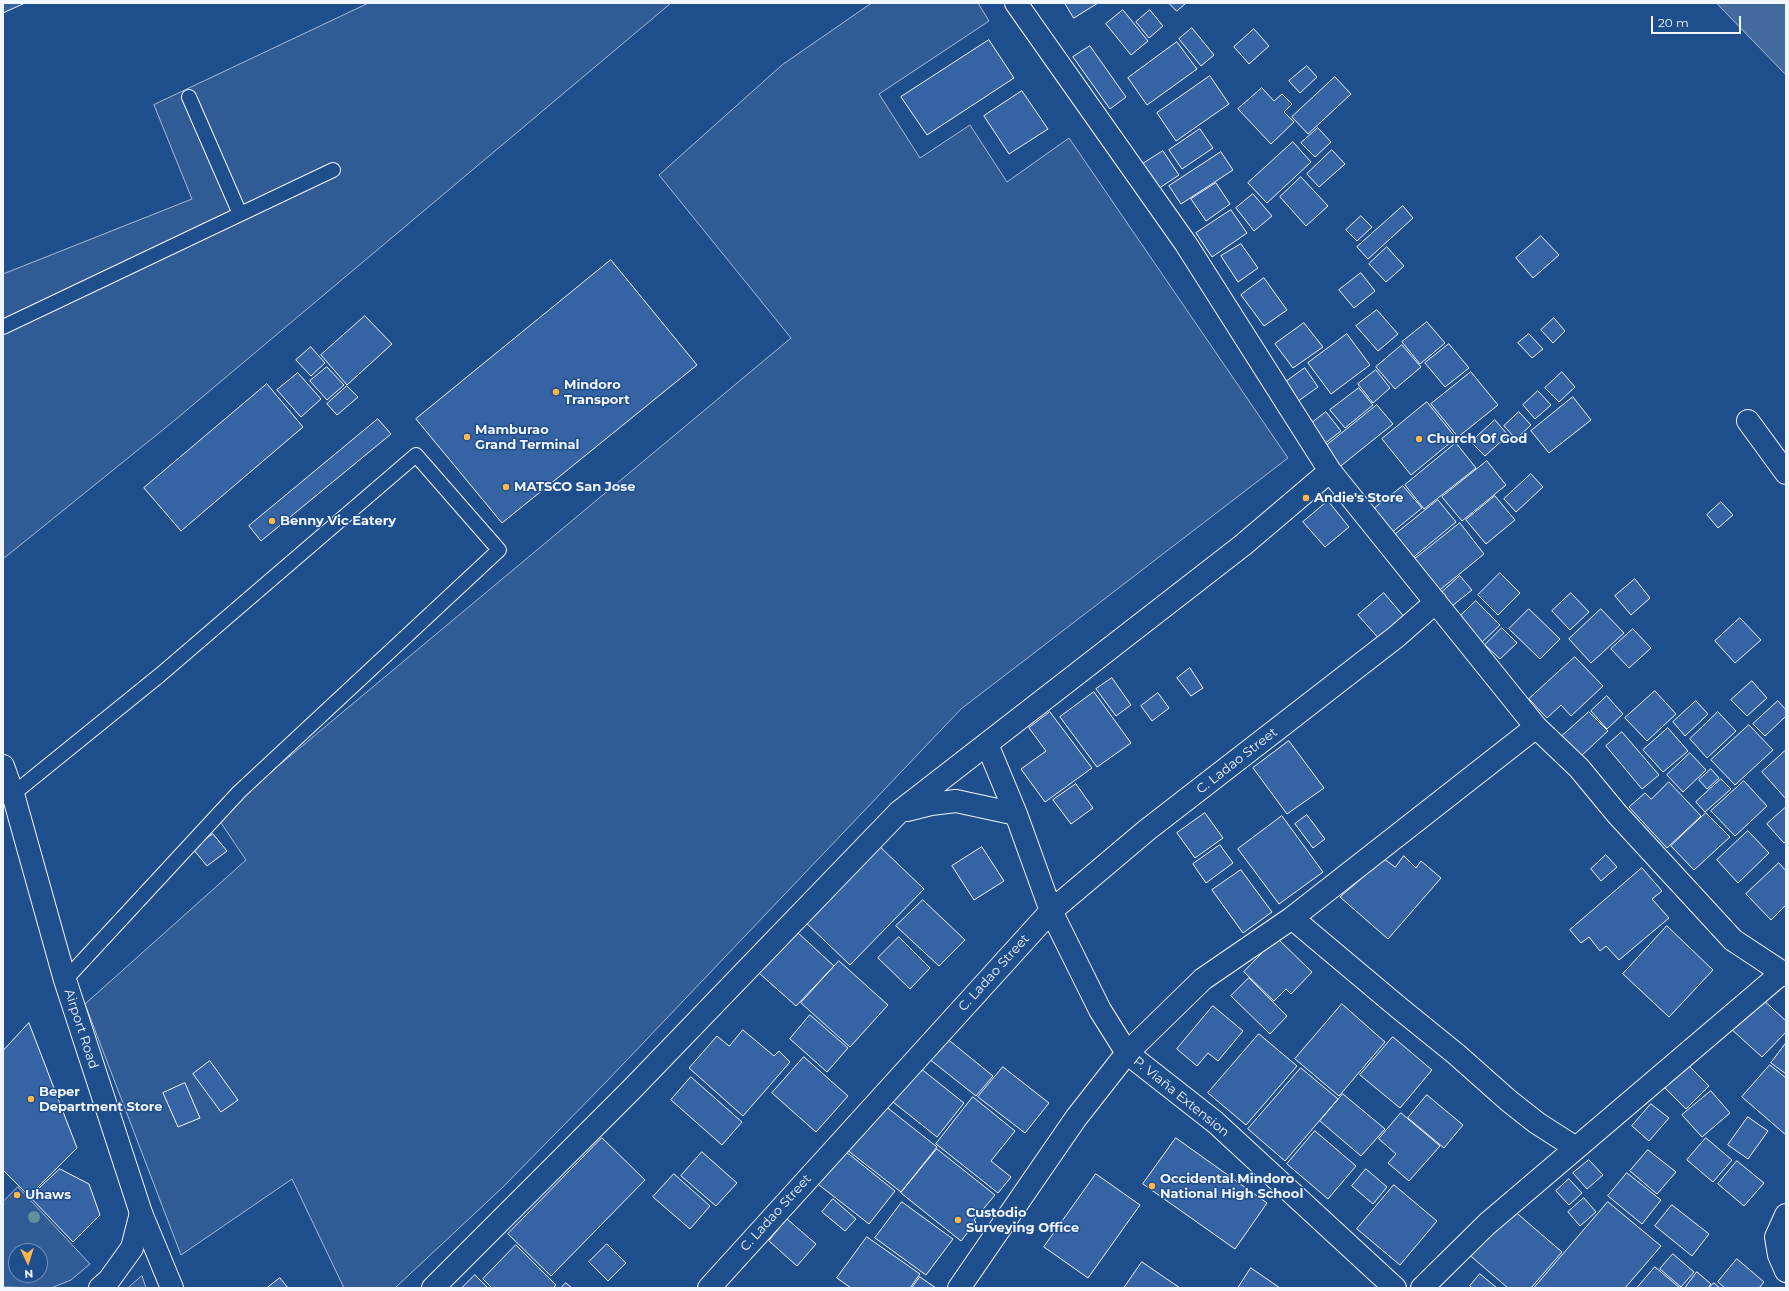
<!DOCTYPE html>
<meta charset="utf-8">
<style>
body{margin:0}
#map{position:relative;width:1789px;height:1291px;overflow:hidden;background:#1f4e8c;font-family:Montserrat,sans-serif}
canvas{display:block}
.frame{position:absolute;inset:0;border:4px solid #f2f6ff;pointer-events:none}
.north{position:absolute;left:8px;top:1243px;width:40px;height:40px;box-sizing:border-box;background:#1f4e8c;border:1px solid #7391ba;border-radius:50%;rotate:176deg;font-size:11px;font-weight:700;line-height:16px;text-align:center;color:#f2f6ff}
.north::after{content:'';display:block;margin:auto;width:14px;height:18px;background:#ffb74d;clip-path:polygon(50% 0,100% 100%,50% 72%,0 100%)}
.scale{position:absolute;left:1651px;top:16px;width:90px;height:18px;box-sizing:border-box;border:2px solid #f2f6ff;border-top:0;padding-left:5px;font-size:12px;line-height:14px;white-space:nowrap;color:#f2f6ff;-webkit-text-stroke:3px #1f4e8c;paint-order:stroke}
</style>
<div id="map">
<canvas width="1789" height="1291"></canvas>
<div class="frame"></div>
<div class="north">N</div>
<div class="scale">20 m</div>
</div>
<script>
const c = document.querySelector('canvas').getContext('2d');
c.lineJoin = 'round';
function fillPath(path, color) {
  c.fillStyle = color;
  c.fill(path, 'evenodd');
}
function strokePath(path, color, width, dash) {
  c.strokeStyle = color;
  c.lineWidth = width;
  c.lineCap = dash ? 'butt' : 'round';
  c.setLineDash(dash || []);
  c.stroke(path);
}
function drawText(font, color, halo, rows, align = 'center') {
  c.font = font + ' Montserrat,sans-serif';
  c.lineWidth = 3;
  c.setLineDash([]);
  c.textBaseline = 'middle';
  c.strokeStyle = halo;
  c.fillStyle = color;
  for (const [text, x, y, turn = 0] of rows) {
    c.save();
    c.translate(x, y);
    c.rotate((+turn || 0) * Math.PI / 180);
    c.textAlign = isNaN(turn) ? turn : align;
    if (halo) c.strokeText(text, 0, 0);
    c.fillText(text, 0, 0);
    c.restore();
  }
}
const green = new Path2D(`
 M369 3H671L175 420 3 559V274L192 199 154 105Z
 M872 3H978L989 21 879 94 920 158 970 125 1007 182 1069 138 1288 458 961 709 606 1082 503 1187 395 1288H344L292 1179 181 1255 85 1004 246 860 217 817 791 338 659 175 782 65Z
 M18 1187 90 1264 71 1280 51 1288 3 1287V1202ZM16 1251H40V1275H16Z
 M142 1276 146 1288H128Z`);
const water = new Path2D(`
 M1717 3H1786V75L1725 12Z`);
const building = new Path2D(`
 M3 3H25L3 13Z
 M1065 3H1098L1074 18Z
 M1169 3H1186L1177 11Z
 M1123 10 1148 41 1131 55 1106 24Z
 M1150 10 1163 26 1149 38 1136 22Z
 M1192 28 1214 55 1201 66 1179 39Z
 M1254 29 1269 46 1249 64 1234 47Z
 M989 40 1014 78 927 135 901 97Z
 M1177 42 1197 69 1147 105 1128 78Z
 M1090 46 1126 97 1110 109 1073 57Z
 M1307 66 1317 77 1300 93 1289 81Z
 M1210 76 1229 104 1176 141 1157 113Z
 M1335 77 1351 94 1308 134 1292 117Z
 M1262 88 1274 101 1282 94 1292 104 1284 112 1294 122 1271 144 1238 109Z
 M1022 91 1048 129 1009 154 984 116Z
 M1318 128 1331 142 1315 157 1301 143Z
 M1200 129 1213 148 1182 169 1169 150Z
 M1293 142 1311 162 1267 203 1248 183Z
 M1332 150 1345 164 1319 187 1307 174Z
 M1163 151 1179 175 1158 189 1141 165Z
 M1221 152 1233 170 1181 204 1169 186Z
 M1301 177 1328 206 1306 226 1280 197Z
 M1216 183 1230 204 1206 221 1191 199Z
 M1253 194 1272 216 1254 231 1236 208Z
 M1403 206 1413 218 1368 259 1357 247Z
 M1231 210 1247 233 1212 257 1196 233Z
 M1361 216 1372 227 1357 241 1346 230Z
 M1541 236 1559 255 1533 278 1516 258Z
 M1241 244 1258 268 1238 282 1221 256Z
 M1387 247 1404 266 1386 282 1369 264Z
 M611 260 697 365 502 523 416 419Z
 M1361 273 1375 291 1354 308 1339 290Z
 M1264 278 1287 310 1264 326 1241 295Z
 M1377 310 1398 334 1378 351 1356 326Z
 M365 316 392 344 347 385 321 355Z
 M1554 318 1565 331 1553 343 1541 330Z
 M1427 322 1445 343 1420 364 1402 342Z
 M1304 323 1323 347 1293 368 1275 344Z
 M1347 334 1370 365 1331 394 1308 363Z
 M1529 334 1543 349 1532 358 1518 343Z
 M1449 344 1469 368 1445 387 1425 363Z
 M1402 345 1421 367 1395 389 1376 367Z
 M311 347 325 363 311 376 296 360Z
 M327 367 344 385 327 400 310 381Z
 M1305 368 1318 387 1294 404 1280 386Z
 M1376 370 1390 388 1373 403 1358 384Z
 M1471 372 1498 405 1458 437 1431 404Z
 M1562 372 1575 387 1559 402 1545 388Z
 M298 373 321 399 301 417 277 390Z
 M267 384 303 427 181 531 144 488Z
 M347 386 358 397 337 415 327 404Z
 M1359 388 1373 405 1345 428 1330 410Z
 M1538 391 1551 405 1535 419 1523 405Z
 M1573 397 1591 420 1549 453 1531 431Z
 M1427 402 1456 438 1411 475 1382 439Z
 M1377 405 1393 424 1337 469 1321 450Z
 M1326 412 1341 431 1319 448 1304 429Z
 M1519 412 1531 425 1516 439 1504 426Z
 M378 419 391 434 261 541 249 526Z
 M1495 420 1508 435 1485 456 1471 442Z
 M1456 443 1476 468 1424 509 1405 485Z
 M1487 461 1506 485 1462 521 1442 497Z
 M1531 474 1543 487 1516 512 1504 499Z
 M1403 486 1422 508 1390 534 1371 511Z
 M1495 496 1515 520 1486 544 1466 520Z
 M1438 500 1456 522 1410 560 1392 537Z
 M1328 501 1349 527 1325 547 1303 522Z
 M1721 502 1733 515 1718 528 1707 515Z
 M1460 523 1484 554 1436 593 1411 562Z
 M1500 573 1520 593 1498 615 1478 595Z
 M1460 576 1472 590 1452 606 1441 593Z
 M1635 579 1650 598 1631 615 1615 596Z
 M1384 593 1406 619 1381 641 1358 615Z
 M1571 593 1589 612 1570 630 1552 611Z
 M1476 601 1500 625 1479 645 1455 621Z
 M1529 609 1560 639 1540 659 1509 629Z
 M1601 609 1624 633 1591 663 1569 639Z
 M1740 618 1761 640 1735 663 1715 641Z
 M1502 628 1517 643 1500 659 1485 645Z
 M1633 629 1651 648 1629 668 1611 649Z
 M1575 657 1603 686 1571 716 1561 705 1547 718 1529 699Z
 M1190 668 1203 688 1191 696 1177 678Z
 M1112 678 1131 705 1116 716 1096 689Z
 M1752 681 1767 698 1747 716 1731 700Z
 M1655 691 1676 714 1647 741 1625 718Z
 M1094 692 1131 743 1097 767 1060 717Z
 M1158 693 1169 708 1152 721 1141 706Z
 M1607 696 1623 714 1607 729 1591 711Z
 M1696 701 1708 714 1685 736 1673 722Z
 M1778 701 1786 710V716L1765 736 1753 724Z
 M1050 712 1092 768 1045 802 1021 769 1046 751 1029 728Z
 M1589 712 1608 731 1581 756 1562 736Z
 M1718 712 1736 731 1707 758 1690 739Z
 M1749 725 1773 750 1735 785 1711 760Z
 M1668 728 1688 751 1663 772 1643 750Z
 M1622 732 1659 775 1642 789 1606 746Z
 M1289 741 1324 788 1287 814 1253 768Z
 M1786 750V799L1762 772Z
 M1690 753 1706 770 1683 792 1667 775Z
 M1711 769 1719 778 1707 789 1699 780Z
 M1721 779 1731 789 1705 812 1696 802Z
 M1744 781 1767 806 1735 836 1711 811Z
 M1669 782 1701 816 1667 848 1629 807 1645 793 1651 799Z
 M1076 784 1093 808 1071 824 1053 800Z
 M1786 807V841L1784 843 1767 824Z
 M1205 813 1223 838 1195 858 1177 833Z
 M1706 813 1730 837 1694 870 1671 846Z
 M1307 815 1325 839 1313 848 1295 824Z
 M1282 816 1323 872 1279 904 1238 849Z
 M1748 831 1769 853 1738 883 1717 860Z
 M213 834 227 851 207 866 193 849Z
 M876 843 924 889 850 965 802 919Z
 M1220 845 1233 863 1206 883 1193 864Z
 M982 847 1004 881 974 900 952 866Z
 M1606 855 1617 867 1601 881 1591 869Z
 M1404 856 1416 868 1421 861 1441 878 1388 939 1340 897 1384 859 1395 867Z
 M1779 863 1786 871V905L1771 920 1746 894Z
 M1642 868 1662 891 1652 899 1669 918 1619 960 1606 946 1600 951 1589 937 1581 943 1570 930Z
 M1241 870 1272 912 1243 933 1212 890Z
 M923 900 965 940 939 966 896 926Z
 M1667 926 1713 970 1669 1017 1623 974Z
 M797 932 834 966 796 1006 759 973Z
 M899 937 930 968 910 989 878 958Z
 M1277 938 1312 972 1291 994 1286 989 1274 1001 1244 972Z
 M839 961 888 1005 850 1047 801 1003Z
 M1249 978 1287 1016 1270 1034 1231 996Z
 M1759 996 1786 1021V1032L1762 1057 1730 1028Z
 M1342 1004 1385 1042 1339 1096 1295 1059Z
 M1213 1006 1243 1031 1218 1061 1208 1053 1197 1066 1177 1049Z
 M810 1015 848 1048 827 1072 790 1039Z
 M29 1023 77 1148 29 1196 3 1170V1051Z
 M743 1030 774 1056 779 1051 790 1062 743 1116 689 1068 717 1036 729 1046Z
 M1259 1034 1297 1066 1246 1125 1208 1093Z
 M945 1037 993 1076 976 1096 928 1058Z
 M1393 1037 1432 1070 1400 1108 1360 1075Z
 M1786 1043V1074L1771 1063Z
 M804 1057 848 1096 816 1132 772 1093Z
 M210 1061 238 1100 221 1112 193 1074Z
 M1685 1062 1709 1086 1686 1109 1662 1085Z
 M915 1064 964 1103 937 1137 888 1098Z
 M1770 1065 1786 1078V1135L1742 1097Z
 M1003 1067 1049 1103 1025 1133 978 1097Z
 M1301 1068 1338 1099 1285 1161 1248 1129Z
 M691 1077 742 1122 722 1145 671 1100Z
 M185 1083 200 1118 178 1127 163 1093Z
 M1711 1091 1730 1113 1702 1137 1682 1115Z
 M1343 1094 1385 1129 1361 1156 1320 1121Z
 M1427 1095 1463 1125 1444 1148 1408 1118Z
 M973 1097 1015 1131 991 1161 1011 1177 998 1193 936 1144Z
 M879 1101 937 1147 901 1192 842 1146Z
 M1651 1104 1669 1118 1649 1141 1632 1126Z
 M1401 1113 1440 1146 1409 1181 1388 1163 1396 1154 1379 1139Z
 M1748 1117 1768 1131 1748 1159 1728 1145Z
 M1315 1131 1356 1166 1328 1199 1287 1164Z
 M602 1138 645 1180 551 1276 508 1234Z
 M1176 1138 1267 1203 1235 1249 1143 1184Z
 M1706 1138 1732 1160 1713 1182 1687 1160Z
 M840 1147 895 1191 869 1224 814 1181Z
 M937 1149 995 1195 974 1220 976 1222 961 1241 901 1193Z
 M1648 1150 1676 1172 1657 1194 1630 1171Z
 M702 1152 737 1183 716 1206 681 1176Z
 M1589 1160 1603 1175 1587 1189 1573 1173Z
 M1737 1161 1764 1183 1744 1206 1718 1184Z
 M60 1169 89 1184 100 1215 73 1242 30 1197Z
 M1366 1169 1387 1187 1373 1204 1352 1186Z
 M1627 1173 1661 1200 1642 1224 1608 1196Z
 M674 1174 710 1206 690 1229 653 1197Z
 M1096 1174 1140 1205 1088 1278 1044 1247Z
 M1569 1179 1582 1193 1569 1205 1556 1191Z
 M1394 1185 1437 1221 1400 1265 1357 1229Z
 M1584 1198 1596 1212 1580 1226 1568 1212Z
 M833 1199 856 1219 845 1231 822 1212Z
 M902 1202 953 1239 926 1275 875 1238Z
 M1608 1202 1661 1246 1625 1288H1534Z
 M1672 1205 1709 1234 1692 1256 1655 1226Z
 M1512 1209 1562 1252 1531 1288H1508L1466 1252Z
 M787 1219 816 1244 797 1266 769 1241Z
 M867 1237 920 1274 910 1288H851L837 1278Z
 M607 1244 626 1263 608 1281 589 1262Z
 M516 1245 556 1285 553 1288H492L483 1279Z
 M1673 1254 1694 1272 1681 1287 1660 1269Z
 M1737 1259 1764 1282 1759 1288H1725L1718 1282Z
 M1142 1262 1180 1288H1124Z
 M1655 1267 1680 1288H1639L1638 1287Z
 M1251 1268 1280 1288H1238Z
 M1697 1272 1711 1284 1708 1288H1685Z
 M1480 1274 1497 1288H1472L1470 1286Z
 M475 1275 488 1288H462Z
 M920 1277 936 1288H912Z
 M280 1278 288 1288H267Z
 M566 1283 572 1288H561Z
 M1714 1283 1720 1288H1709Z`);
const service = new Path2D(`
 M189 97 240 214
 M3 327 333 170
 M13 794 160 675 416 455 499 550 239 792 65 980`);
const minor = new Path2D(`
 M1016 3 1186 244 1330 471 1536 727 1579 768 1617 814 1733 940 1786 975
 M1748 421 1786 473
 M987 744 1016 814 1051 911 1100 1010 1127 1053 1215 1122 1395 1288
 M907 810 931 804 956 801 1016 814
 M1292 918 1398 1007 1456 1054 1509 1101 1537 1123 1576 1148
 M1786 1215 1776 1237 1779 1255 1786 1271
 M433 1288 632 1089 899 812 1243 545 1330 471
 M709 1288 1051 911 1147 830 1396 637 1436 602
 M959 1288 1076 1118 1127 1053 1203 979 1292 918 1536 727
 M1422 1288 1487 1224 1783 972`);
const tertiary = new Path2D(`
 M3 766 13 794 65 980 141 1213 172 1288`);
const primary = new Path2D(`
 M100 1288 109 1280 132 1248 141 1213`);
const trees = [
 [34,1217]
];
const markers = [
 [556,392,4,"#ffb74d"],
 [467,437,4,"#ffb74d"],
 [1419,439,4,"#ffb74d"],
 [506,487,4,"#ffb74d"],
 [1306,498,4,"#ffb74d"],
 [272,521,4,"#ffb74d"],
 [31,1099,4,"#ffb74d"],
 [1152,1186,4,"#ffb74d"],
 [17,1195,4,"#ffb74d"],
 [958,1220,4,"#ffb74d"]
];
const poiNames = [
 ["Mindoro",564,385],
 ["Transport",564,400],
 ["Mamburao",475,430],
 ["Grand Terminal",475,445],
 ["Church Of God",1427,439],
 ["MATSCO San Jose",514,487],
 ["Andie's Store",1314,498],
 ["Benny Vic Eatery",280,521],
 ["Beper",39,1092],
 ["Department Store",39,1107],
 ["Occidental Mindoro",1160,1179],
 ["National High School",1160,1194],
 ["Uhaws",25,1195],
 ["Custodio",966,1213],
 ["Surveying Office",966,1228]
];
const streetNames = [
 ["C. Ladao Street",1237,761,-38],
 ["C. Ladao Street",994,973,-48],
 ["Airport Road",81,1029,72],
 ["P. Viaña Extension",1181,1097,39],
 ["C. Ladao Street",776,1213,-48]
];
fillPath(green, '#305b95');
strokePath(green, '#a8bbd7', 1);
fillPath(water, '#446ba0');
strokePath(water, '#a8bbd7', 1);
fillPath(building, '#3563a3');
strokePath(building, '#f2f6ff', 1);
strokePath(service, '#f2f6ff', 16);
strokePath(minor, '#f2f6ff', 24);
strokePath(tertiary, '#f2f6ff', 24);
strokePath(primary, '#f2f6ff', 24);
strokePath(service, '#1f4e8c', 14);
strokePath(minor, '#1f4e8c', 22);
strokePath(tertiary, '#1f4e8c', 22);
strokePath(primary, '#1f4e8c', 22);
c.fillStyle = '#61919a';
for (const [x, y] of trees) {
  c.beginPath();
  c.arc(x, y, 6, 0, 2 * Math.PI);
  c.fill();
}
for (const [x, y, r, color] of markers) {
  const dot = new Path2D();
  dot.arc(x, y, r, 0, 2 * Math.PI);
  c.fillStyle = color;
  c.fill(dot);
  strokePath(dot, '#1f4e8c', 1.5);
}
drawText('bold 13px', '#f2f6ff', '#1f4e8c', poiNames, 'left');
drawText('13px', '#f2f6ff', '#1f4e8c', streetNames);
</script>
